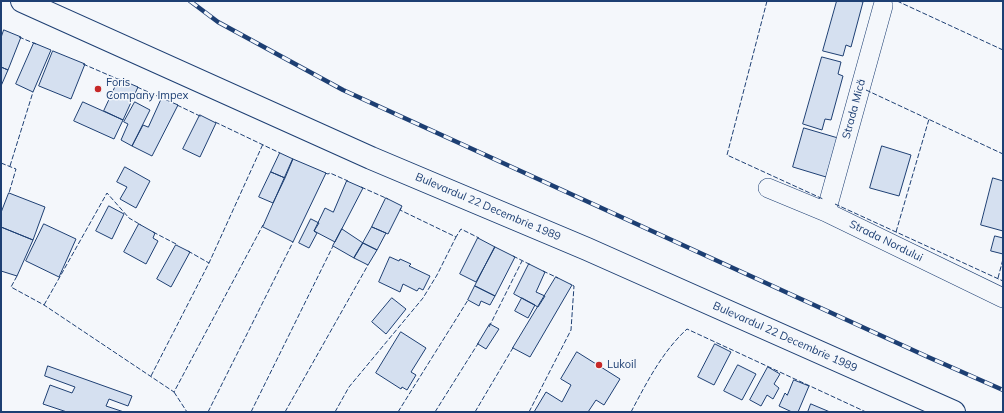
<!DOCTYPE html>
<meta charset="utf-8">
<style>
body{margin:0}
#map{position:relative;width:1004px;height:413px;overflow:hidden;background:#f4f7fb;font-family:Mulish,sans-serif}
canvas{display:block}
.frame{position:absolute;inset:0;border:2px solid #1d3f73;pointer-events:none}
</style>
<div id="map">
<canvas width="1004" height="413"></canvas>
<div class="frame"></div>
</div>
<script>
const c = document.querySelector('canvas').getContext('2d');
c.lineJoin = 'round';
function fillPath(path, color) {
  c.fillStyle = color;
  c.fill(path, 'evenodd');
}
function strokePath(path, color, width, dash) {
  c.strokeStyle = color;
  c.lineWidth = width;
  c.lineCap = dash ? 'butt' : 'round';
  c.setLineDash(dash || []);
  c.stroke(path);
}
function drawText(font, color, halo, rows, align = 'center') {
  c.font = font + ' Mulish,sans-serif';
  c.lineWidth = 3;
  c.setLineDash([]);
  c.textBaseline = 'middle';
  c.strokeStyle = halo;
  c.fillStyle = color;
  for (const [text, x, y, turn = 0] of rows) {
    c.save();
    c.translate(x, y);
    c.rotate((+turn || 0) * Math.PI / 180);
    c.textAlign = isNaN(turn) ? turn : align;
    if (halo) c.strokeText(text, 0, 0);
    c.fillText(text, 0, 0);
    c.restore();
  }
}
const building = new Path2D(`
 M837 1H859L863 2 851 47 846 45 843 56 823 51Z
 M4 30 21 37 8 70 1 67V38Z
 M34 43 51 50 33 92 16 84Z
 M53 51 85 64 71 99 39 86Z
 M822 57 841 62 838 74 843 76 831 120 825 119 822 130 803 124Z
 M1 67 8 70 1 86Z
 M119 79 138 87 123 120 104 111Z
 M162 98 178 105 152 156 132 146 143 125 148 127Z
 M83 102 123 120 114 139 74 121Z
 M135 102 150 110 132 146 121 140 128 124 124 122Z
 M200 115 216 123 200 157 183 149Z
 M804 128 838 138 826 177 793 167Z
 M882 146 911 155 899 196 870 188Z
 M280 153 293 159 285 178 271 172Z
 M293 159 326 173 293 242 263 227Z
 M125 167 150 181 136 208 120 199 127 187 117 182Z
 M271 172 285 178 273 203 259 197Z
 M993 178 1003 181V231L981 225Z
 M347 181 363 188 335 242 314 231 325 208 333 212Z
 M9 193 45 207 33 240 1 227V213Z
 M386 198 402 206 388 234 372 227Z
 M109 206 124 214 112 239 96 231Z
 M311 219 319 223 314 231 317 233 309 248 299 243Z
 M44 224 76 239 59 277 26 261Z
 M139 224 155 233 153 238 158 241 146 264 124 252Z
 M1 227 33 240 17 276 1 271Z
 M372 227 386 233 377 250 363 243Z
 M342 229 363 243 354 258 333 246Z
 M995 236 1003 238V254L991 251Z
 M478 238 495 247 476 282 460 274Z
 M363 243 377 250 368 265 354 258Z
 M176 245 190 252 171 287 157 279Z
 M495 247 515 257 495 296 475 286Z
 M390 257 399 261 400 259 411 264 409 266 430 276 423 290 419 288 417 291 403 284 400 292 379 282Z
 M529 264 545 272 536 292 545 296 538 307 514 294Z
 M556 277 572 285 530 357 513 348Z
 M475 286 495 296 490 305 481 301 479 306 468 300Z
 M392 298 406 309 386 334 372 322Z
 M522 298 535 305 528 318 515 311Z
 M490 324 499 329 486 349 478 344Z
 M401 332 426 348 411 372 416 375 407 390 402 387 401 389 376 373Z
 M715 344 731 352 714 385 698 377Z
 M577 352 620 379 604 405 596 400 588 412H534L546 392 562 402 571 385 561 379Z
 M738 365 756 374 742 400 724 391Z
 M48 366 132 396 128 406 109 399 106 406 124 412H67L43 404 50 385 72 393 75 387 45 376Z
 M768 367 780 374 774 384 779 388 773 399 767 395 761 406 750 400Z
 M794 380 809 386 798 412H792L779 406 785 393 787 395Z
 M811 404 830 412H808Z`);
const minor = new Path2D(`
 M768 188 826 212 1003 298
 M826 212 883 6`);
const primary = new Path2D(`
 M22 1 371 158 587 249 954 412`);
const rail = new Path2D(`
 M190 1 218 22 343 90 928 357 1003 390`);
const fence = new Path2D(`
 M767 1 727 155 823 199
 M897 1 1003 50
 M19 37 36 44
 M83 64 120 80
 M137 87 164 99
 M866 90 1003 154
 M177 105 202 117
 M215 122 280 153
 M1 163 16 169 9 193
 M10 166 33 92
 M325 173 328 174 330 173 348 181
 M361 187 388 199
 M835 204 1003 281
 M401 208 400 210 456 237 461 229 479 238
 M153 232 178 245
 M896 232 929 119
 M188 251 209 263
 M513 256 531 265
 M543 271 558 278
 M17 276 11 287 44 305 174 392 263 225
 M998 278 1003 259
 M44 305 107 193 129 218 141 225
 M489 327 522 261
 M151 376 209 263 263 144
 M174 392 187 412
 M208 412 293 242
 M251 412 333 246
 M285 412 368 265
 M335 412 349 387 423 298 437 275 456 237
 M398 412 468 300
 M435 412 479 342
 M475 412 514 346
 M529 412 571 330 574 286 570 284
 M631 412C647 382 662 352 687 329L866 412`);
const markers = [
 [98,89,4,"#c62828"],
 [599,365,4,"#c62828"]
];
const poiNames = [
 ["Foris",106,83],
 ["Company Impex",106,96],
 ["Lukoil",607,365]
];
const streetNames = [
 ["Strada Mică",854,109,-75],
 ["Bulevardul 22 Decembrie 1989",488,207,23],
 ["Strada Nordului",886,241,26],
 ["Bulevardul 22 Decembrie 1989",785,337,24]
];
fillPath(building, '#d5e0f0');
strokePath(building, '#1d3f73', 1);
strokePath(minor, '#1d3f73', 20);
strokePath(primary, '#1d3f73', 24);
strokePath(minor, '#f4f7fb', 19);
strokePath(primary, '#f4f7fb', 22);
strokePath(rail, '#1d3f73', 4.5);
strokePath(rail, '#f4f7fb', 3, [9]);
strokePath(fence, '#1d3f73', 1, [5, 2]);
for (const [x, y, r, color] of markers) {
  const dot = new Path2D();
  dot.arc(x, y, r, 0, 2 * Math.PI);
  c.fillStyle = color;
  c.fill(dot);
  strokePath(dot, '#f4f7fb', 1.5);
}
drawText('11px', '#1d3f73', '#f4f7fb', poiNames, 'left');
drawText('11px', '#1d3f73', '#f4f7fb', streetNames);
</script>
